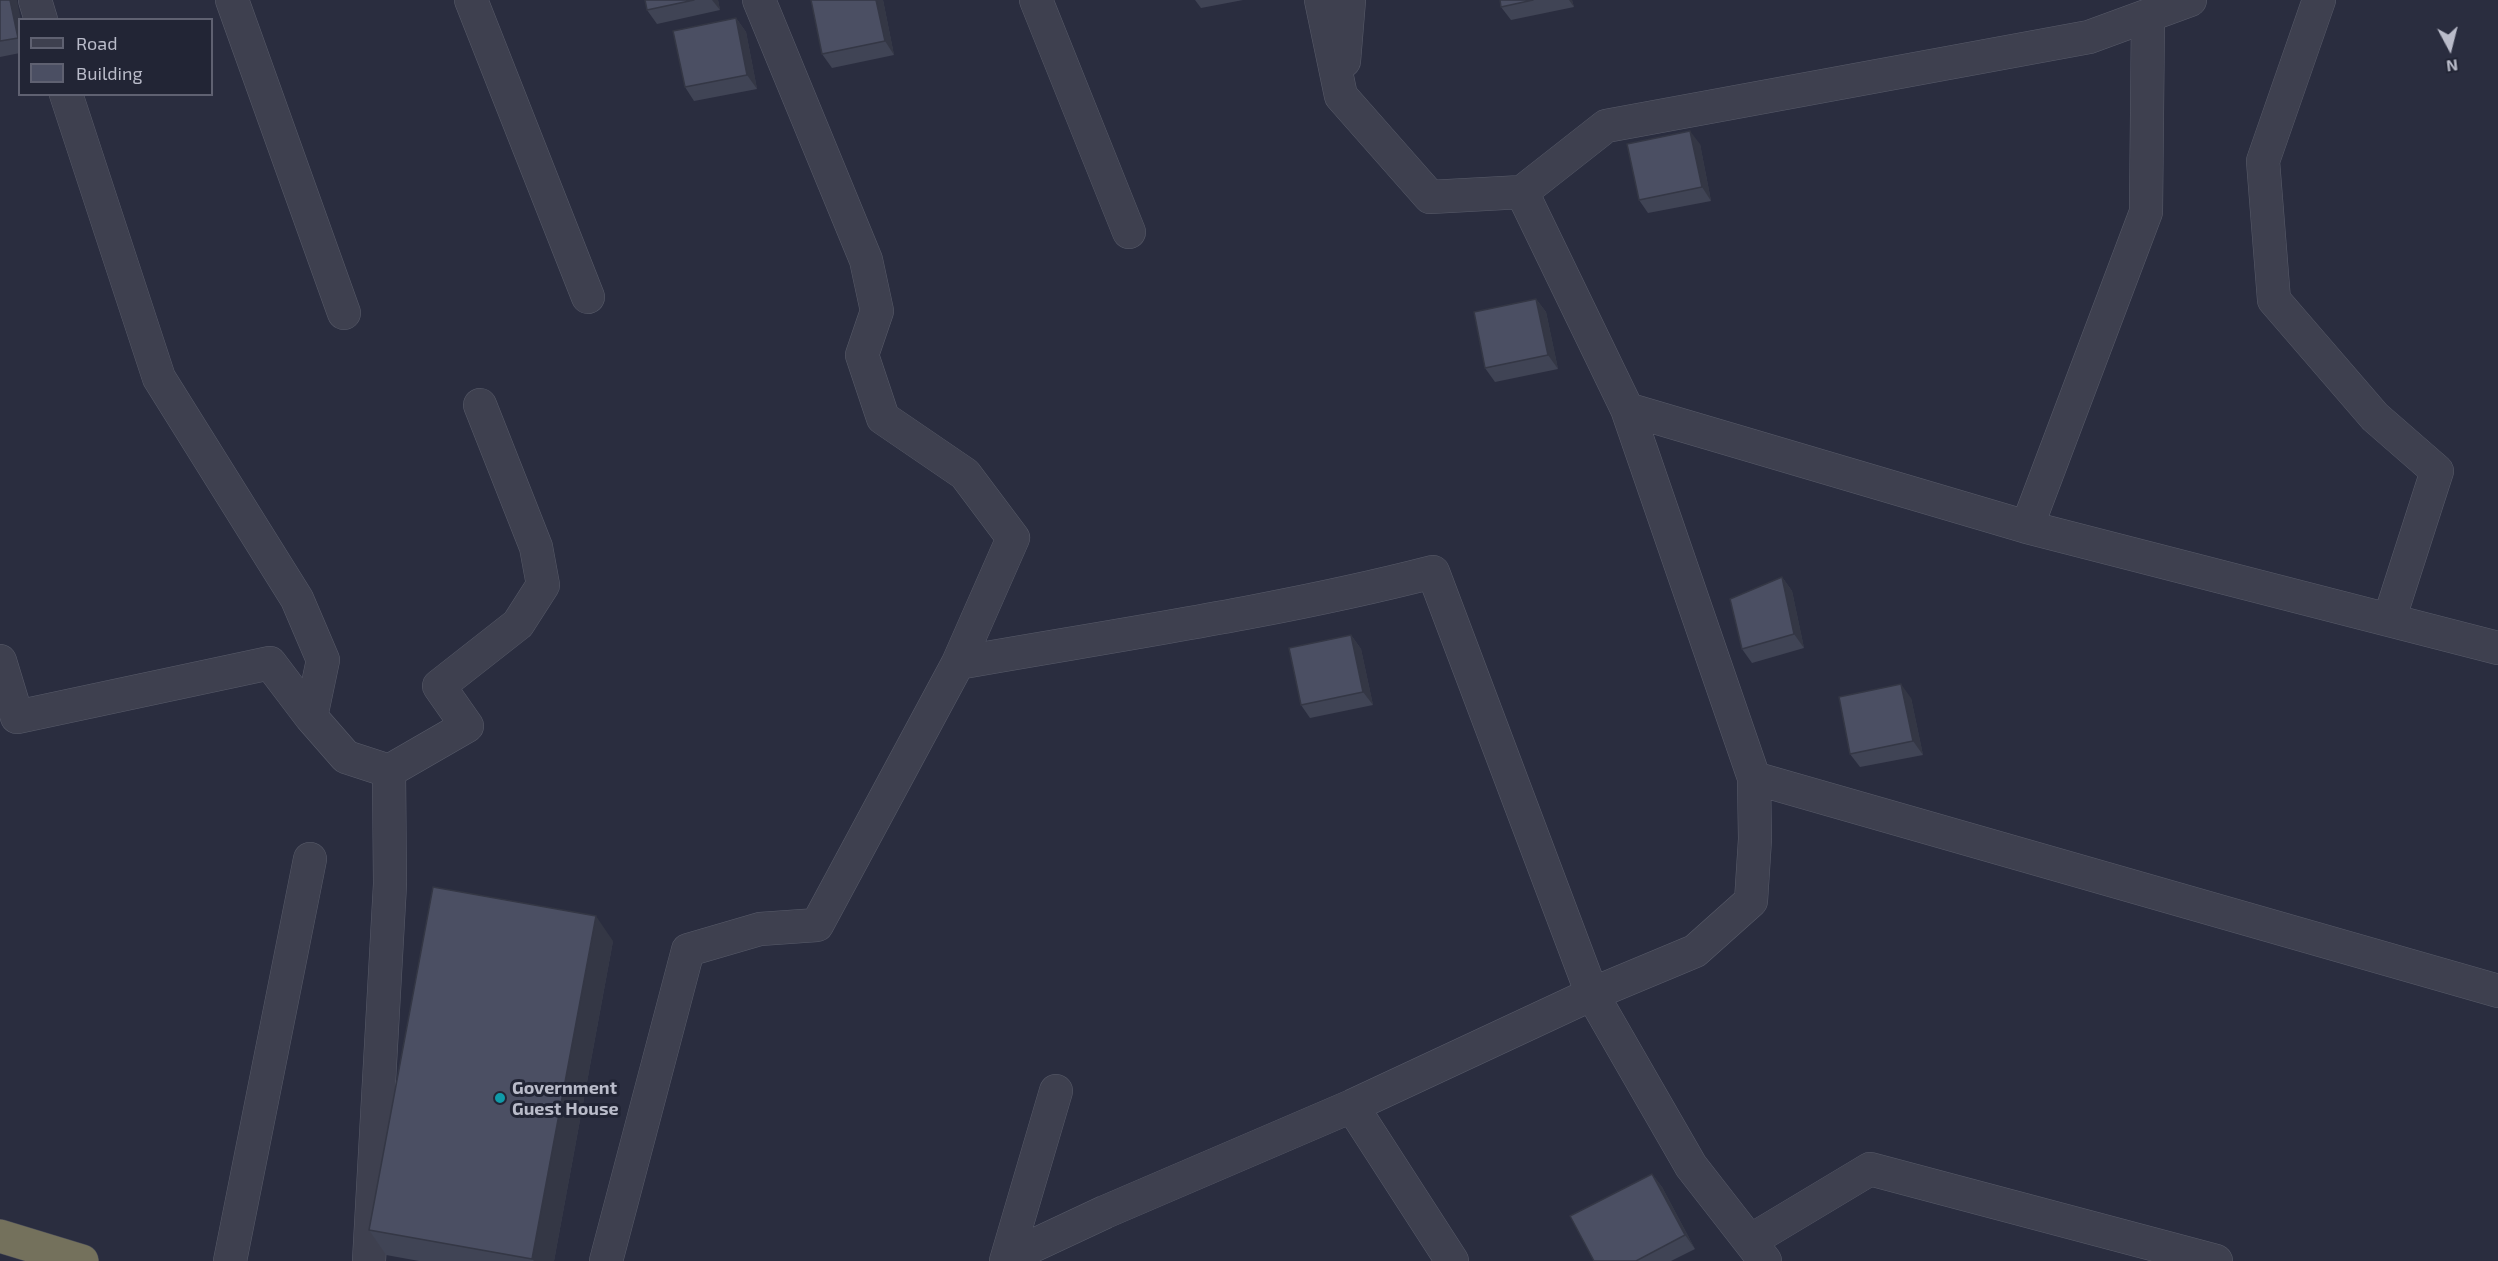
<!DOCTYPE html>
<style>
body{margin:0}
#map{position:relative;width:2498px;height:1261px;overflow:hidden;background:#2a2d3f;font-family:"Exo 2",sans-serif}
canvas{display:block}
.legend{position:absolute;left:18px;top:18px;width:195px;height:78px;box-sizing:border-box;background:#222535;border:2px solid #5f6171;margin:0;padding:8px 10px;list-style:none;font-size:18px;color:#babcca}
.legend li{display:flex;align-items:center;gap:12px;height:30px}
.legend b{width:30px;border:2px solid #5f6171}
.north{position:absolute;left:2420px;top:18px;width:60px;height:60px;-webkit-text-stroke:4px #222535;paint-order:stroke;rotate:173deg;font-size:16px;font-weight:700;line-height:24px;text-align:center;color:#babcca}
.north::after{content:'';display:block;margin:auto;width:21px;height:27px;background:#babcca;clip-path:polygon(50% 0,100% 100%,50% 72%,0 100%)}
</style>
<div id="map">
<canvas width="2498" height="1261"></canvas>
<ul class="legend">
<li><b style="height:8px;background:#3e404f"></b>Road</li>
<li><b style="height:16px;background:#4b4f63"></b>Building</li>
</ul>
<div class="north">N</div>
</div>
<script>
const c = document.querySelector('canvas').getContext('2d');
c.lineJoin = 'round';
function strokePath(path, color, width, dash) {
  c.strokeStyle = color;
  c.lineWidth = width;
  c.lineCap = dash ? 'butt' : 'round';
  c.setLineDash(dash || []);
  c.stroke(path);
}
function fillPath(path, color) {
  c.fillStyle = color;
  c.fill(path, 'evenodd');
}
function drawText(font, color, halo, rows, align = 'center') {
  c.font = font + ' "Exo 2",sans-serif';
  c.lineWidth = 6;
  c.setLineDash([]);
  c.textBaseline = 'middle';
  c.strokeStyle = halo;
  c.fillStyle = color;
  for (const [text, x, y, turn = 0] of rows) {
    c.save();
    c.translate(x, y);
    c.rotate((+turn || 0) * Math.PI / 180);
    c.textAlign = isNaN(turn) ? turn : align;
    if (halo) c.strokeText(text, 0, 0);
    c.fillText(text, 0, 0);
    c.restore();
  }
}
const street = new Path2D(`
 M35 0 41 20
 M232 0 344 313
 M471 0 588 297
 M759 0 866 260 877 311 862 355 883 418 965 474 1013 538 958 663C1116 635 1277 612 1433 572L1592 994 1691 1166 1765 1261
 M1036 0 1129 232
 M2319 0 2263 161 2274 300 2375 417 2437 471 2389 620
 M1344 61 1349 0
 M66 94 159 378 297 599 323 660 311 717 346 757 389 771 390 884 369 1261
 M1522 192 1606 126 2089 37 2190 0
 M1627 409 2027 527 2498 648
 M2027 527 2146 212 2148 16
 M0 661 17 717 270 663 311 717
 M389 771 467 726 439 686 518 624 543 585 536 547 480 405
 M1754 778 2498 991
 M1352 1106 1452 1261
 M1750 1241 1870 1169 2216 1261
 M1007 1258 1105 1212 1352 1106 1592 994 1695 951 1751 901 1755 839 1754 778 1627 409 1522 192 1430 197 1341 96 1321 0
 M230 1261 310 859
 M606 1261 688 950 760 929 817 925 958 663
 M1006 1261 1056 1091`);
const highway = new Path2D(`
 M0 1236 82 1261`);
const wall = new Path2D(`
 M0 0 20 20V53L0 57Z
 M645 0H718L720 10 657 24 647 10Z
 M811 0H883L894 55 832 68 822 54Z
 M1195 0H1243L1201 8Z
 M1500 0H1572L1574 7 1511 20 1501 7Z
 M736 18 746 32 757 89 694 101 685 87Z
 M1700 144 1711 201 1648 213 1639 200Z
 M1536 299 1546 312 1558 369 1495 382 1485 368Z
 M1782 577 1792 591 1804 648 1752 663 1742 649Z
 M1351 635 1361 649 1373 705 1310 718 1301 705Z
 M1911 698 1923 755 1860 767 1850 754Z
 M613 941 554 1261H419L386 1255 369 1230Z
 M1652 1174 1662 1187 1695 1249 1671 1261H1594Z`);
const shadedWall = new Path2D(`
 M10 0H17L21 20H20V40L18 38Z
 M712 0H718L720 10Z
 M876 0H883L894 55 885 41Z
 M1569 0H1572L1574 7Z
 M736 18 746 32 757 89 747 75Z
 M1690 131 1700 144 1711 201 1702 187Z
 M1536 299 1546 312 1558 369 1548 355Z
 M1782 577 1792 591 1804 648 1794 634Z
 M1351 635 1361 649 1373 705 1363 692Z
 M1901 684 1911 698 1923 755 1913 741Z
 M596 916 613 941 554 1261H534L532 1259Z
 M1652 1174 1662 1187 1695 1249 1685 1235Z`);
const building = new Path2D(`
 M0 0H10L18 38 0 41Z
 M645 0H694L647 10Z
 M811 0H876L885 41 822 54Z
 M1500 0H1533L1501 7Z
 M736 18 747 75 685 87 673 31Z
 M1690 131 1702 187 1639 200 1627 144Z
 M1536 299 1548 355 1485 368 1474 312Z
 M1782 577 1794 634 1742 649 1730 599Z
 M1351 635 1363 692 1301 705 1289 648Z
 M1901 684 1913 741 1850 754 1839 697Z
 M433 887 596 916 532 1259 369 1230Z
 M1652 1174 1685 1235 1636 1261H1594L1570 1216Z`);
const markers = [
 [500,1098,6,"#0f9aa8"]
];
const poiNames = [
 ["Government",512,1088],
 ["Guest House",512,1109]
];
strokePath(street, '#585b6a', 34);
strokePath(highway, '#454857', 34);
strokePath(street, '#3e404f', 33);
strokePath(highway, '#74715c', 33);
fillPath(wall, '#404455');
fillPath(shadedWall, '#343745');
fillPath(building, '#4b4f63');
strokePath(building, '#343745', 1.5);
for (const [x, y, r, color] of markers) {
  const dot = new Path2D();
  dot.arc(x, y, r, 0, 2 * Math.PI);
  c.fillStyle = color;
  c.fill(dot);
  strokePath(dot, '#222535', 2);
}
drawText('bold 18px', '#babcca', '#222535', poiNames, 'left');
</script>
